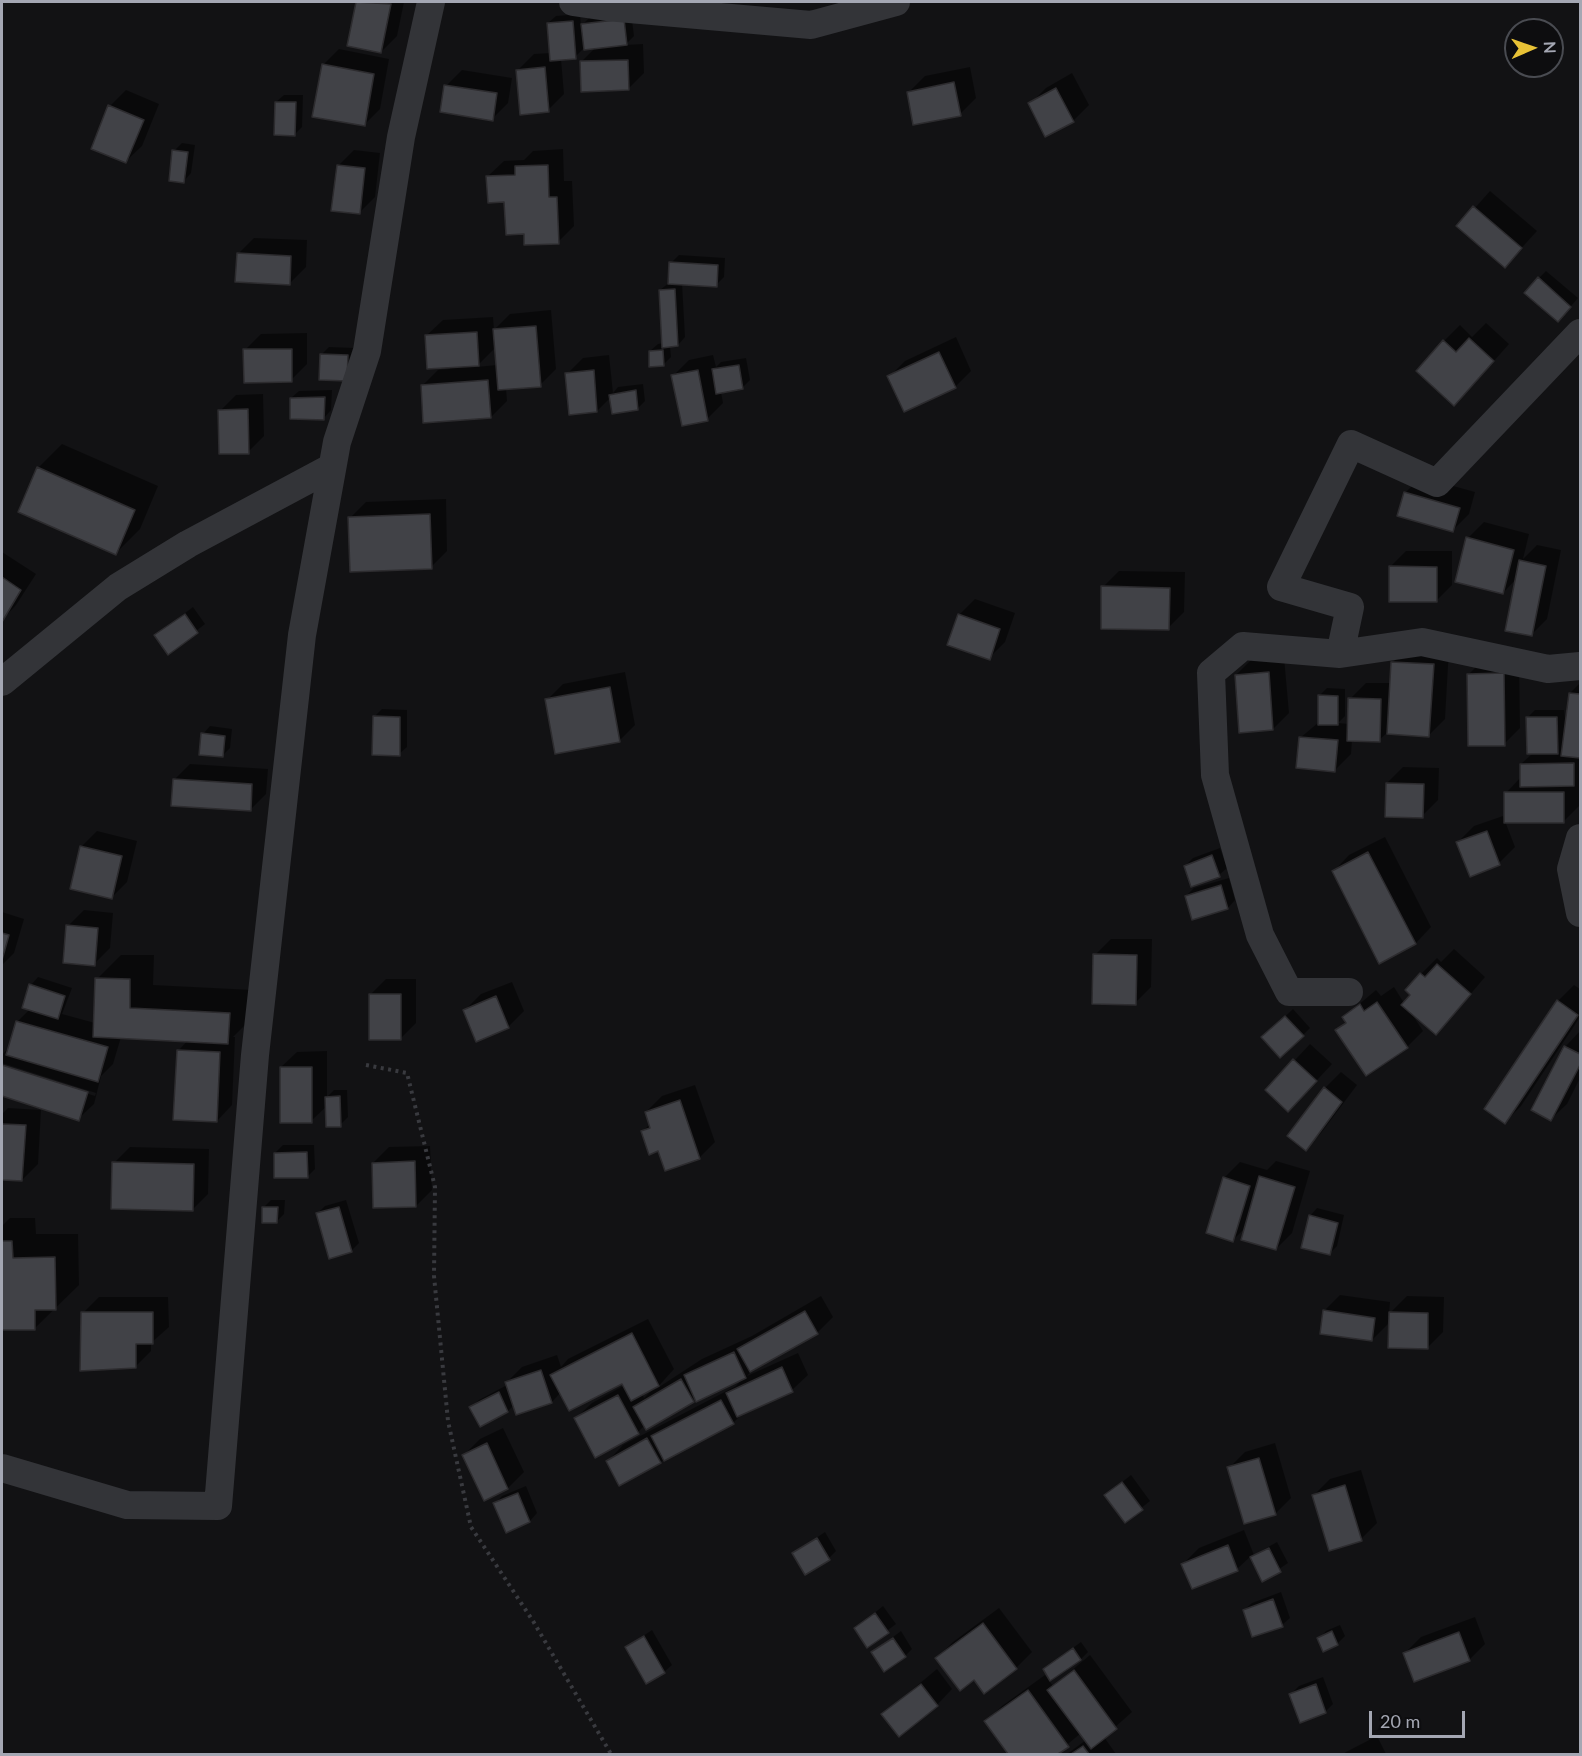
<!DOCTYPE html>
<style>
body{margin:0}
#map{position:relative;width:1582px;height:1756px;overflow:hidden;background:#121214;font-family:Lato,sans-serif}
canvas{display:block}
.frame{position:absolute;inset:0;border:3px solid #a4a7b3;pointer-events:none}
.north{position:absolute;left:1504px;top:18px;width:60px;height:60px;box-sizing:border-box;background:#0d0d0f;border:2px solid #494b51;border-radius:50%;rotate:88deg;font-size:16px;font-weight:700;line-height:24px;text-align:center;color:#a4a7b3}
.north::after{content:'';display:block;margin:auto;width:21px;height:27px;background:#e8c236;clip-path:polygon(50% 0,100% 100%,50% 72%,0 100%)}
.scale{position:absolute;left:1369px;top:1711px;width:96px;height:27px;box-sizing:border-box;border:3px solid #a4a7b3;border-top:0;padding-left:8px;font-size:18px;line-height:21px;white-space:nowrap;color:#a4a7b3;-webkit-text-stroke:4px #0d0d0f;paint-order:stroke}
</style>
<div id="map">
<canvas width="1582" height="1756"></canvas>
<div class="frame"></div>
<div class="north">N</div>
<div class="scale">20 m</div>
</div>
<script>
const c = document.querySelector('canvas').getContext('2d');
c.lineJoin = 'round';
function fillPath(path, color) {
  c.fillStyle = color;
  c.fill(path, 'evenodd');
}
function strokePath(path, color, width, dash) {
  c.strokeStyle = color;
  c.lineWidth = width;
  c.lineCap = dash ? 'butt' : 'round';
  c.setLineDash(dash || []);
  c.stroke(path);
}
const shadow = new Path2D(`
 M357 2H404L397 36 381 52 349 45Z
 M631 12 634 36 625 45 643 44 644 73 628 89 581 62 596 47 583 49 575 57 561 59 564 94 548 110 518 70 534 54 551 53 548 23 556 16 580 14 581 26 590 17Z
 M339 49 389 59 380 109 364 125 323 65Z
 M970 67 976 98 960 114 909 92 925 76Z
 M462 70 512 78 508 103 492 119 446 86Z
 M1072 73 1089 105 1073 121 1030 104 1046 88Z
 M126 90 159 104 142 146 126 161 110 106Z
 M284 95H303L302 127 294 135 276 102Z
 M182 143 195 145 191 173 184 181 174 151Z
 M563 149 564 181H572L574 226 558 242 506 201 488 176 504 161 524 160 533 151Z
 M354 150 380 153 375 197 359 213 338 166Z
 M1490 191 1537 231 1505 266 1459 226Z
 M254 238 307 240 306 267 290 283 238 254Z
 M679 255 725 258 724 277 716 285 682 283 685 337 678 345 670 346 671 357 663 365 650 351 658 344 664 343 660 290 670 282 671 263Z
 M1546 271 1578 298 1565 313 1539 278Z
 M551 310 556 369 540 385 506 388 507 401 491 417 422 386 438 370 450 369 427 335 443 320 493 317 494 330 510 314ZM496 347 497 365 476 367Z
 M1486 323 1509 344 1470 388 1444 341 1460 325 1472 337Z
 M307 333V364L291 380 245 350 261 334Z
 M956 337 971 371 955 387 889 377 905 361Z
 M329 347 355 348 346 380 321 355Z
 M609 355 613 393 618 387 643 384 645 401 638 408 611 397 597 411 567 374 583 358Z
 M713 355 716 367 721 362 746 358 750 380 742 388 721 392 723 403 707 419 673 376 689 360Z
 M332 390 331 410 324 418 291 398 299 391Z
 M263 394 264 436 248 452 220 411 236 395Z
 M62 444 158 486 140 529 116 553 38 468Z
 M1421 477 1475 492 1469 514 1453 530 1405 493Z
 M446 499 447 551 431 567 350 518 366 502Z
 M1484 522 1529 534 1523 559 1537 545 1561 550 1547 619 1531 635 1517 578 1503 593 1468 538Z
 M1406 551H1452V585L1436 601 1390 567Z
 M2 552 36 574 16 605 2 620Z
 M1119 571 1185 572 1184 612 1168 628 1103 587Z
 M975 599 1015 613 1005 642 989 658 959 615Z
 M193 607 205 624 168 653 156 635Z
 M1409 646 1449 648 1445 719 1429 735 1387 733 1379 740H1352L1351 754 1335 770 1300 738 1319 722V696L1327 688 1345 689V716L1338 723 1349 724 1350 699 1366 683H1391L1393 662Z
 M1284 657 1289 713 1273 729 1236 675 1252 659Z
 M1519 658 1520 728 1504 744 1468 675 1484 659Z
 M625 672 635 725 619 741 547 700 563 684Z
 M1580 683 1579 806 1563 822 1506 793 1521 777V764L1533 753 1527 718 1535 710H1564L1566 727 1570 693Z
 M382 709 407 710V747L399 754 374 717Z
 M210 726 232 729 230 748 222 756 203 734Z
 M190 764 268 769 266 794 250 810 174 780Z
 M1403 767 1439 768 1438 800 1422 816 1387 783Z
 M1503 816 1515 847 1499 863 1458 842 1474 826Z
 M97 831 137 841 127 882 111 898 81 847Z
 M1385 837 1431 927 1416 943 1334 871 1349 855Z
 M1220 848 1227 868 1219 875 1185 866 1193 858Z
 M1229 878 1235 900 1228 908 1193 918 1186 896 1194 888Z
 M84 910 113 913 110 948 94 964 68 926Z
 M2 912 24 919 14 953 2 965Z
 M1111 939H1152L1151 987 1135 1003 1095 955Z
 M1454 949 1485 977 1451 1017 1410 1011 1423 1031 1407 1047 1337 1030 1346 1021 1344 1017 1376 990 1381 996 1394 987 1404 1003 1412 994 1407 990 1421 974 1437 958 1441 962Z
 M121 955H154L153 985 253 990 252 1018 233 1037H235L232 1105 217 1121 178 1051 188 1040 121 1037 113 1064 101 1076 94 1104 78 1119 2 1095V1066L95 1096 96 1093 2 1063V1055L10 1046 17 1022 30 1009 31 985 38 977 72 988 62 1014 95 1023 97 979Z
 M386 979H416V1023L400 1039 370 995Z
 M512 982 524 1011 508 1027 465 1010 481 994Z
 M1574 985 1580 989V1017L1521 1106 1505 1122 1486 1109 1558 1001Z
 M1293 1009 1310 1028 1303 1035 1271 1030Z
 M1580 1031V1078L1567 1104 1551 1119 1533 1110 1565 1047Z
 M1310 1044 1332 1064 1304 1094 1267 1090Z
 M327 1051V1097L334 1090H347L348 1117 340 1125 327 1106 311 1121 281 1067 297 1052Z
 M1341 1072 1357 1085 1321 1133 1306 1149 1325 1088Z
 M695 1085 715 1142 699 1158 659 1149 643 1131 650 1124 646 1112 662 1096Z
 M8 1108 41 1110 38 1164 22 1180 2 1178V1114Z
 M283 1145H314L315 1169 307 1177 275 1153Z
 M430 1146 432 1190 416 1206 373 1163 389 1147Z
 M130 1147 209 1149 208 1194 192 1210 114 1163Z
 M1276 1161 1310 1171 1292 1233 1276 1249 1246 1227 1233 1240 1224 1178 1240 1162 1267 1170Z
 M271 1200H285L284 1214 277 1221 264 1207Z
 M346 1200 359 1243 351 1251 317 1214 325 1206Z
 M1317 1208 1344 1215 1337 1246 1329 1254 1310 1216Z
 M10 1218H35L36 1234H78L79 1285 35 1328 2 1310V1226Z
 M1340 1295 1390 1302 1389 1314 1407 1296 1444 1297 1443 1332 1427 1348 1391 1321 1372 1340 1324 1311Z
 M821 1296 833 1317 817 1333 755 1367 747 1376 798 1353 808 1375 792 1390 743 1413 733 1423 660 1462 608 1461 623 1445 736 1386 742 1379 696 1397 645 1425 638 1432 576 1418 592 1403 625 1385 623 1382 561 1392 552 1402 517 1413 514 1405 508 1411 471 1407 479 1400 507 1385 506 1383 522 1367 557 1355 561 1367 568 1359 648 1319 674 1369 656 1389 702 1359 752 1336ZM655 1387 644 1398 642 1394Z
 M99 1297H168L169 1327 151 1343V1351L135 1367 83 1313Z
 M503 1428 524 1472 508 1488 485 1499 464 1455 480 1439Z
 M1275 1443 1291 1498 1275 1514 1229 1468 1245 1452Z
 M1361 1470 1377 1523 1361 1539 1314 1495 1330 1479Z
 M1131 1475 1150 1501 1125 1521 1106 1495Z
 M526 1486 537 1513 530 1521 507 1531 495 1504 502 1496Z
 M1244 1530 1254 1555 1277 1542 1288 1563 1263 1580 1251 1556 1237 1569 1183 1564 1199 1548Z
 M825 1532 836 1551 829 1558 794 1553Z
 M1281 1592 1290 1618 1282 1625 1244 1610 1252 1603Z
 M883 1606 896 1624 868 1645 856 1628Z
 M999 1608 1032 1652 1016 1668 974 1678 937 1658 953 1642Z
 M1475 1617 1485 1644 1469 1660 1405 1653 1421 1637Z
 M1340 1625 1345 1636 1338 1643 1324 1650 1319 1639 1326 1631Z
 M652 1630 672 1665 664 1672 627 1647Z
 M901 1631 912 1649 905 1656 873 1652Z
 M1081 1642 1088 1652 1079 1661 1044 1669Z
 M1090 1655 1132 1712 1104 1737 1116 1754H1067L1086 1740 1081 1733 1056 1754H1009L986 1722 1002 1706 1045 1675 1053 1686Z
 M937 1669 952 1689 937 1705 883 1714Z
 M1323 1677 1333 1704 1325 1712 1291 1694 1299 1686Z
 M1377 1736 1386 1754H1343L1346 1752Z`);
const building = new Path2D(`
 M356 2 391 4 381 53 347 46Z
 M624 19 627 45 584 50 581 24Z
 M573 21 576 59 550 61 547 23Z
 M628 60 629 90 581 92 580 61Z
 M322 64 374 74 365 126 312 117Z
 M545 67 549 112 520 115 516 70Z
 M954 82 961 116 913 125 907 92Z
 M444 85 497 93 493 121 440 112Z
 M1056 88 1074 122 1045 137 1028 103Z
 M275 102H296L295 136 274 135Z
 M108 105 144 120 126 163 91 149Z
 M172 150 188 152 184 183 169 181Z
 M337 165 365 168 360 214 331 211Z
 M548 165 549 197H557L559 244 524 245V234L506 235 504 202 488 203 486 176 515 175V166Z
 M1473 206 1522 248 1505 268 1456 226Z
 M237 253 291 256 290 285 235 282Z
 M669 262 718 265 717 287 668 284Z
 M1538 277 1571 307 1558 322 1524 293Z
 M675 289 678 346 662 348 659 290Z
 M536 326 541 387 498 390 493 329Z
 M477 332 479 366 427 369 425 335Z
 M1469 338 1494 361 1454 406 1416 371 1443 340 1456 352Z
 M243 349H292V382L244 383Z
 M663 350 664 366 649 367V351Z
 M939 352 956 388 904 412 887 376Z
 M320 354 348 355 347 381 319 380Z
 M739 365 743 389 716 394 712 369Z
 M594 370 597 412 569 415 565 373Z
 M698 370 708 421 682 426 671 375Z
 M488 380 491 418 423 423 421 385Z
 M636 390 638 410 612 414 609 395Z
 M325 397 324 420 290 419V398Z
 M248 409 249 454H219L218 410Z
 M37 467 135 510 116 555 18 512Z
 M1404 492 1460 508 1453 532 1397 516Z
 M430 514 432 569 350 572 348 517Z
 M1466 537 1514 550 1503 594 1455 582Z
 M1519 560 1546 566 1532 636 1505 631Z
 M1389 566 1437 567V602H1389Z
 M2 577 21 590 2 622Z
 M1101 586 1170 588 1169 630 1101 629Z
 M185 614 198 633 168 655 154 635Z
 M958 614 1000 629 990 660 947 645Z
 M1391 662 1434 664 1429 737 1387 734Z
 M1269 672 1273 730 1239 733 1235 675Z
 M1504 673 1505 746H1468L1467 674Z
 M610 687 620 742 555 754 545 699Z
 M1569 693 1580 694V758L1561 756Z
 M1318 695 1338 696V725H1318Z
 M1348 698 1381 699 1380 742 1347 741Z
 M373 716 400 717V756L372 755Z
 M1526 717H1557L1558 754H1527Z
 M201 733 225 736 223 757 199 755Z
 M1299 737 1338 740 1335 772 1296 768Z
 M1574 763V786L1520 787V764Z
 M173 779 252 784 251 811 171 806Z
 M1386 783 1424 784 1423 818 1385 817Z
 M1504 792H1564V823H1504Z
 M1487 831 1500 865 1470 877 1456 842Z
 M80 846 122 856 112 899 70 889Z
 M1368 852 1416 944 1379 964 1332 871Z
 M1212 855 1220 877 1191 887 1184 866Z
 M1221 885 1228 909 1192 920 1185 896Z
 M66 925 98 928 95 966 63 963Z
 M2 933 9 935 2 960Z
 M1093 954 1137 955 1136 1005 1092 1004Z
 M1437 964 1471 994 1436 1035 1401 1005 1410 995 1405 990 1420 973 1425 977Z
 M95 978 130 979V1008L230 1013 228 1044 93 1037Z
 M29 984 65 996 58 1019 22 1008Z
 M369 994H401V1040H369Z
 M496 996 509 1028 476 1042 463 1010Z
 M1557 1000 1578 1015 1505 1124 1484 1109Z
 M1377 1002 1408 1048 1366 1076 1335 1030 1346 1023 1342 1017 1360 1004 1364 1011Z
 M1285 1016 1304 1036 1280 1058 1261 1037Z
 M16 1021 108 1047 98 1082 6 1055Z
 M1564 1046 1580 1054V1065L1551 1121 1531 1110Z
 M177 1050 220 1052 217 1122 173 1120Z
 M1293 1059 1317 1081 1288 1112 1265 1090Z
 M2 1065 88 1092 79 1121 2 1096Z
 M280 1067H312V1123H280Z
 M1324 1087 1342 1102 1306 1151 1287 1136Z
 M340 1096 341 1127H326L325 1097Z
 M680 1100 700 1159 665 1171 658 1151 649 1155 641 1131 650 1128 645 1112Z
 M2 1124 26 1125 22 1181 2 1180Z
 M307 1152 308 1178H274V1153Z
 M415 1161 416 1207 373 1208 372 1163Z
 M112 1162 194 1164 193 1211 111 1209Z
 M1259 1176 1295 1187 1276 1250 1241 1240Z
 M1223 1177 1250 1186 1233 1242 1206 1233Z
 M262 1207H278L277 1223H262Z
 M339 1207 352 1252 329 1259 316 1213Z
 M1309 1215 1338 1223 1330 1255 1301 1248Z
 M2 1241H12L13 1258 55 1257 56 1310H35V1330H2Z
 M1323 1310 1375 1318 1372 1341 1320 1334Z
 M805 1311 818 1334 750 1372 737 1349Z
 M81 1312H153V1344H136V1368L80 1371Z
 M1389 1312 1428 1313V1349L1388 1348Z
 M632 1333 659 1386 631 1401 622 1384 569 1411 550 1375Z
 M734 1352 746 1378 696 1402 684 1375Z
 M782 1367 793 1392 737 1417 726 1393Z
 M541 1370 552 1403 516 1415 505 1382Z
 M681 1379 694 1402 646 1430 633 1407Z
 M499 1392 508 1412 480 1427 469 1407Z
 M618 1395 639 1434 595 1458 574 1418Z
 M721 1400 734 1424 664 1461 651 1436Z
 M647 1438 661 1463 619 1486 606 1461Z
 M487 1443 508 1489 484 1501 462 1455Z
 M1259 1458 1276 1515 1244 1524 1227 1467Z
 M1122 1482 1143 1510 1125 1523 1104 1495Z
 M1345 1485 1362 1541 1329 1551 1312 1495Z
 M518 1493 530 1522 506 1533 493 1503Z
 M817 1538 830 1560 805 1575 792 1553Z
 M1228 1545 1238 1571 1192 1589 1181 1564Z
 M1269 1548 1281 1572 1262 1582 1250 1557Z
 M1273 1599 1283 1627 1252 1637 1243 1610Z
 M875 1613 889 1633 867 1648 854 1628Z
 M983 1623 1017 1669 984 1694 974 1680 960 1691 935 1658Z
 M1332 1631 1338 1645 1323 1652 1317 1638Z
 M1459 1632 1470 1661 1414 1682 1403 1653Z
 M644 1636 665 1673 646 1684 625 1647Z
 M893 1638 906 1657 884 1672 871 1652Z
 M1073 1648 1081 1660 1050 1681 1043 1669Z
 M1074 1670 1117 1729 1091 1749 1047 1690Z
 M921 1684 938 1706 899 1737 881 1714Z
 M1316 1684 1326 1713 1300 1723 1289 1694Z
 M1028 1690 1069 1747 1058 1754H1008L984 1721Z
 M1083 1746 1089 1754H1071Z`);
const path = new Path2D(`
 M366 1065 407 1073 435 1187 434 1276 448 1421 471 1527 533 1621 611 1754`);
const street = new Path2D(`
 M573 2 607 7 811 25 896 2
 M1340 654 1422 642 1548 669 1580 666
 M2 682 118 587 188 544 332 467
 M1580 838 1571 869 1580 913
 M1349 992H1289L1260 935 1215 775 1211 673 1243 646 1340 654 1350 607 1281 587 1351 444 1437 483 1580 333
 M2 1468 127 1505 218 1506 255 1055 302 635 337 442 367 351 401 137 431 2`);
fillPath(shadow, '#0007');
fillPath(building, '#414247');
strokePath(building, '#2d2c2f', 1.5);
strokePath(path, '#393a3f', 4, [3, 4.5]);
strokePath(street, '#333438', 28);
</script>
